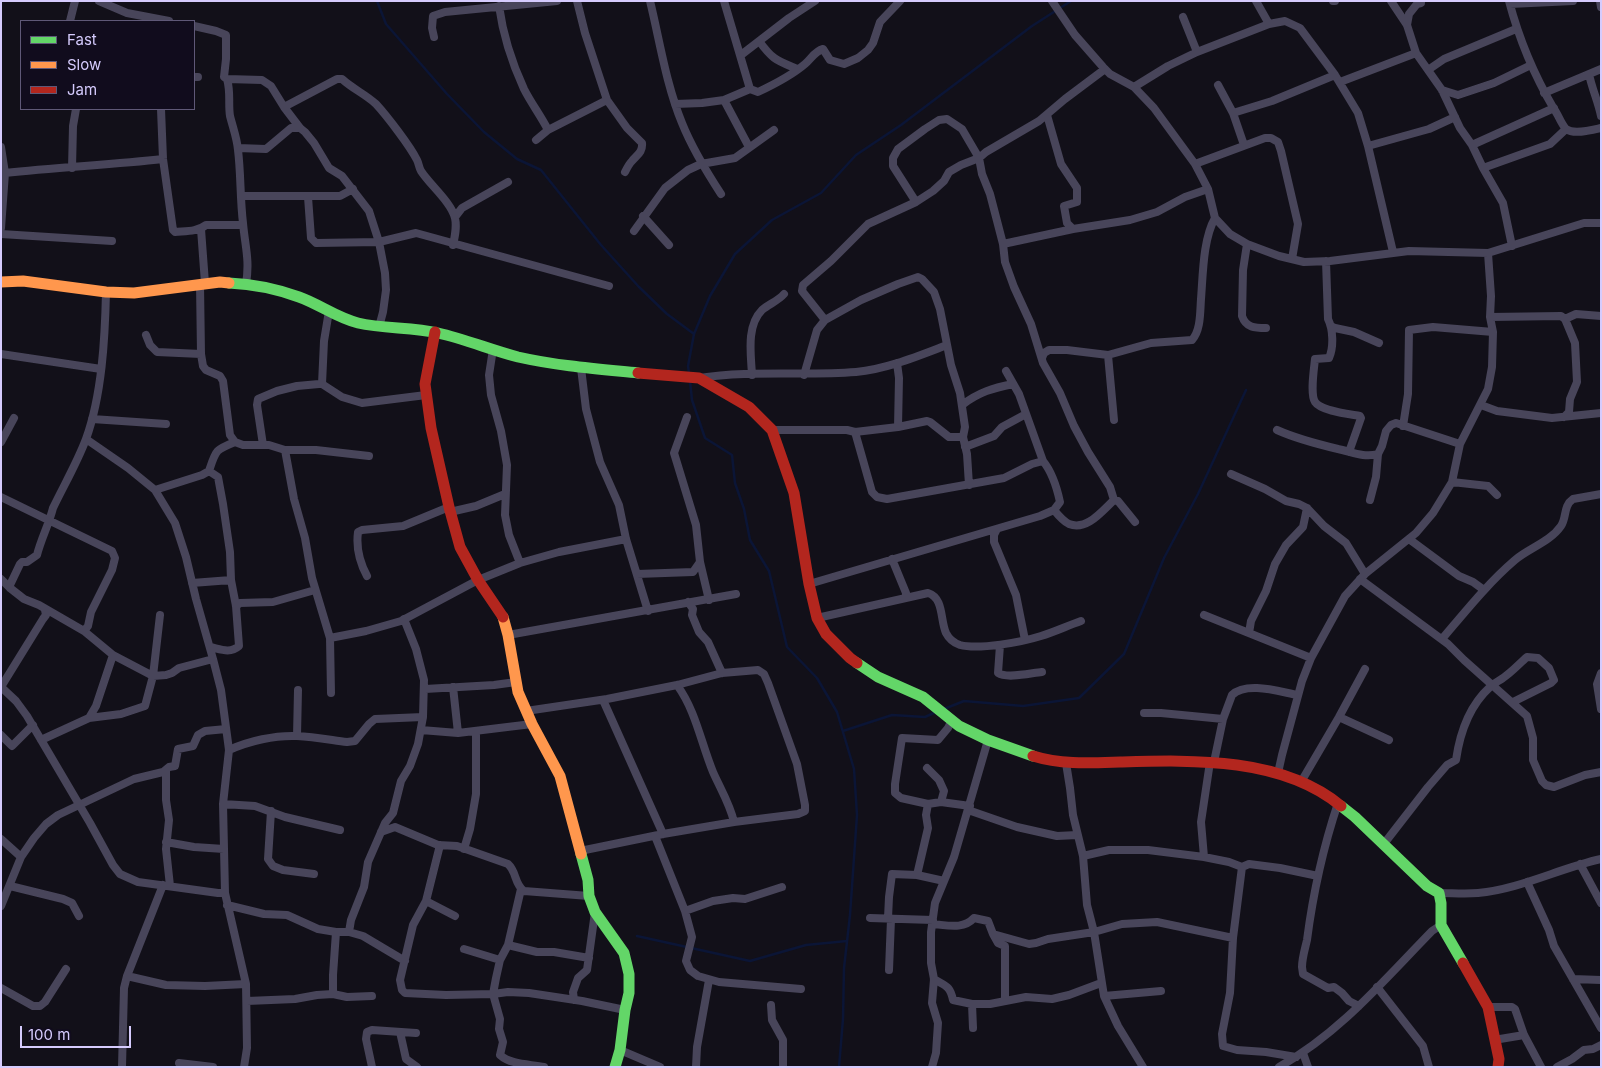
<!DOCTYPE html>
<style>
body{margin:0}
#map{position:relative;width:1602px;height:1068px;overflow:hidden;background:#121019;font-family:Inter,sans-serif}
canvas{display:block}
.frame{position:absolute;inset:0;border:2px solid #d5cbfd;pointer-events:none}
.legend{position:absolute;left:20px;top:20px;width:175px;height:90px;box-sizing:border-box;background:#110c1d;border:1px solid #5f5877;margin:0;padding:6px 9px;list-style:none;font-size:15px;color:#d5cbfd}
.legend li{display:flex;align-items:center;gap:10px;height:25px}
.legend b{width:25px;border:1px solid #5f5877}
.scale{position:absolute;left:20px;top:1026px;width:111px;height:22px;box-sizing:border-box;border:2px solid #d5cbfd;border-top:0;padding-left:6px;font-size:15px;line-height:18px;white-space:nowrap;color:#d5cbfd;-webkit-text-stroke:4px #110c1d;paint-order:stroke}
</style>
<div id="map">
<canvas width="1602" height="1068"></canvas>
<div class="frame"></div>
<ul class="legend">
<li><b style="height:6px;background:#63d668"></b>Fast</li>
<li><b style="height:6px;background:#ff974d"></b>Slow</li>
<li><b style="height:6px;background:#b3261e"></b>Jam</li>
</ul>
<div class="scale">100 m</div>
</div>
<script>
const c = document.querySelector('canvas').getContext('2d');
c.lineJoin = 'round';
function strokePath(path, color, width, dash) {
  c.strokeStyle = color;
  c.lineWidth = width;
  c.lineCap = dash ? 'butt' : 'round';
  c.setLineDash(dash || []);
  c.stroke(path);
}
const stream = new Path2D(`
 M377 1 386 24 447 94 484 132 517 159 541 170 601 245 639 287 667 314 694 334
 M689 373 688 366 694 334 710 296 735 254 772 220 821 193 856 155 901 125 1032 26 1071 1
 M690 381 692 400 705 438 732 455 735 483 744 509 750 540 769 571 787 647 817 678 837 712 854 769 857 815 850 915 844 968 843 1019 839 1067
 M944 709 964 701 1023 706 1079 698 1124 654 1164 558 1198 494 1246 390
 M843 731 892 715 925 717 936 712
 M637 936 750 961 806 945 847 941`);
const street = new Path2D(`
 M99 1 127 13 169 21
 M577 1 585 33 607 100 627 128 642 143C643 152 637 155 632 161 629 164 627 168 625 172
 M650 1C660 42 666 84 682 123 692 148 706 171 721 194
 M1052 1 1075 35 1103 67 1110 74 1134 87 1154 108 1195 164 1208 189 1215 218 1230 234 1247 244 1279 256 1304 262 1330 261 1409 251 1488 253 1584 223H1601
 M1256 1 1269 24
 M1333 1H1335
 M1391 1 1407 25 1416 53 1442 90 1460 128 1472 145 1483 168 1503 203 1512 246
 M1509 1C1519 39 1534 75 1554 109 1558 114 1561 124 1566 129 1574 135 1592 130 1601 128
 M1600 1 1601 7
 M1510 4 1573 1
 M499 6C503 35 512 63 524 89 531 103 541 116 548 130
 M1183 17 1197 52
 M70 21 75 1
 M1407 25 1409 14 1417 4 1421 3V1
 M194 26 216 31 226 35V59L224 77 227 79C231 93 228 103 230 116 233 128 237 138 238 150 241 174 240 199 243 223 245 246 250 260 246 284
 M434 37 432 28 433 16 445 12 557 1
 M759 41C773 60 776 60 797 69
 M741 55 789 18 815 1
 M1428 70 1444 59 1516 29
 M1589 74C1592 89 1598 101 1601 116
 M194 77H198
 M227 79 262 80 271 86 284 107 300 128 305 132 314 143 329 168 342 176 369 211 379 242 385 273 386 290 383 312 379 327
 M1340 82 1416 53
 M1218 85 1233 113 1244 145
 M1134 87 1168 66 1197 52 1269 24 1285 21 1300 28 1335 75 1358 113 1368 146 1393 252
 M750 89 758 92C775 84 791 76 805 64 811 59 815 51 823 49L830 60 844 64 858 58 868 50 873 43 880 22 900 1
 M1442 90 1458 95 1494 83 1531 65
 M1544 93 1601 69
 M724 100 749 147
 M675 104 702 103 724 100 750 89 724 1
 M284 107 337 79H342C353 89 365 94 376 104 387 116 410 146 417 160 419 164 419 168 421 171 430 185 451 202 455 218 457 227 455 236 453 245
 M161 109 163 159 173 230 175 232C186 231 197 232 206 225H243
 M1233 113 1272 101 1335 75
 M1047 115 1061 164 1077 188V202L1064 206 1067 223 1073 229
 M536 140 548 130 607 100
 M1472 145 1554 108
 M1368 146 1429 129 1455 117
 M1 147 5 173 1 228
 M238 148 266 149 291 128H300
 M1195 164 1265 138H1271L1278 142 1281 151 1298 224 1292 259
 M72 168 73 126 76 109
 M1483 168 1550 144 1566 129
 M5 173C57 167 110 165 163 159
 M241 196H340L353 189
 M308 197 311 238 316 243 379 242 416 233 609 286
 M916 202 893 166V158L898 149 925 129 939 120 947 119 962 129 979 158 982 174 990 194 996 217 1003 244 1005 262 1014 287 1031 324 1043 363 1060 393 1074 426 1088 452 1110 487 1114 500 1118 501 1135 522
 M643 216 669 245
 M455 217 462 208 508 182
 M201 229 205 283
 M634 231 665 188 688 170 701 164 735 158 774 130
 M1 234 112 241
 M1003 244 1073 229 1130 220 1157 212 1185 197 1208 189
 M1247 244 1243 270 1242 316C1246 328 1255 328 1266 328
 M1326 261 1328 319C1333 329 1334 347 1329 358L1315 359C1314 369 1310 394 1315 402 1321 411 1349 414 1360 416L1361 418 1349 452
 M200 284 201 354 203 366 206 370 220 376 223 381 230 435 235 442 243 445H269L285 450H316L369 456
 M1490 317 1561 316 1565 319 1576 314 1601 316
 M825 320 802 291 803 285 831 261 868 224 916 202 933 191 944 181 949 172 961 165 979 158 986 152 1039 121 1065 99 1105 69
 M1331 326 1335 328 1354 332 1379 343
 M146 335 150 345 157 352 201 354
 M493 349 489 375 491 395 501 431 507 465 505 515 509 535 520 563
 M1 354 101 369
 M1108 355 1114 420
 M1042 358 1044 353 1049 350H1067L1108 355 1151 343 1192 340C1201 330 1200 312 1201 299 1203 274 1203 239 1215 218
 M897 363 899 378 898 427
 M581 368 586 409 600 462 619 505 626 539 648 611
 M752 375C751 355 746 326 762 310 769 304 778 301 784 294
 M804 375 817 330 825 320 861 300 898 284 918 277 922 279 934 292 940 309 951 365 960 393 965 427 963 437 967 454 969 485
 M699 378C750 370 804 376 856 372 887 369 918 356 947 345
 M322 384 324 341 329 311
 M962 405C979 392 993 388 1013 384
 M1481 405 1497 411 1552 418 1601 413
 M1564 417 1569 412 1570 399 1577 382 1575 343 1565 319
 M92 419 166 424
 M1403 426 1408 394 1409 330 1433 327 1493 332
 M772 430H847L855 432 898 427 927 421 930 422 949 437H963
 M1277 430C1297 439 1317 444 1338 449 1352 452 1364 458 1378 454
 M855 432 872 492 877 497 887 499 1004 478 1032 464 1043 461
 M86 439 128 468 155 490 175 523 186 557 196 599 213 659 221 690 229 750 223 804 225 893 246 984 247 1048 244 1067
 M1 442 14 418
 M263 445 257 405 258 399 277 391 297 386 319 384H322L342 397 362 403 426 395
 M965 447 994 436 1002 427 1026 414
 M285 450 294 499 305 538 312 578 330 638 331 693
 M209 471 218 477 223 504 230 552 231 580 236 606 239 646C230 654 220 649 210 647
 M1231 474 1265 489 1286 501 1299 504 1307 508 1324 526 1346 543 1365 574
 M1452 482 1488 486 1497 495
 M155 490 202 475 209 471C216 450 215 450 235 442
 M1 497 112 551 115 558 112 570 91 612 88 626 84 631
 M1370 500 1376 477 1378 454 1382 446 1386 431 1391 425 1396 423 1460 444
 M1054 510C1058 515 1063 521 1069 524 1087 531 1102 511 1114 500
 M450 512 476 506 505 494
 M997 529 994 535V542L1016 595 1025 640
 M1409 539 1459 576 1473 582 1484 590
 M892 559 906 593V598
 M700 562 709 600
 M637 574 693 572 700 562 696 525 674 453 687 417
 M367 576C360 563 356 547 358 532L362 530 403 526 449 507
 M1 579 10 588 24 599 39 605 84 631 113 655 153 676 166 675 172 673 179 668 213 659
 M1360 579 1448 644 1464 660 1527 716 1533 738V760L1542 781 1546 785 1554 787 1585 775 1601 772
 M192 583 231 580
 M809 584 1040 516 1054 510 1060 502C1057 488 1052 472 1043 461L1019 394 1006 371
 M10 588V585L20 564 22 562H27L37 555C41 539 49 524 53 508 64 485 77 463 86 439 102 395 105 338 106 292
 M688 602 693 609 692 615 699 632 708 642 722 673
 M236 606 240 603 273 602 315 590
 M1204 615 1311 658
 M817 618 928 593C944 598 940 620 946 633 949 639 954 643 960 645 979 650 1022 642 1041 636 1054 632 1067 626 1081 621
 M1249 633 1251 621 1266 591 1275 564 1286 545 1303 527 1307 508
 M508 635 736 594
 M330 638 366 631 401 621 478 580 520 563 559 552 626 539
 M1442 639C1465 612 1488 583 1515 560 1529 548 1550 542 1561 526 1567 517 1563 506 1573 499L1601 494
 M1000 645 998 673C1007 679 1031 673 1042 672
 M1601 673 1597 684 1601 709
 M677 685C696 711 701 743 713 772 720 788 730 804 734 822
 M1 687 16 701 27 716 90 823 113 865 120 874 138 882 218 893H225
 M1 687 43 619 46 615 45 610
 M453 687 458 733
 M425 689 494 685 516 682
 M603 700 663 834
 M526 711 607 699 677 685 722 673 758 670 764 674 768 683 797 764 805 805V811L798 814 734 822 663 834 580 851
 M1144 713H1161L1223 719
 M1339 717 1389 740
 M89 718 96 706 113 655
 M421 730 458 733 532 724
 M1 735 12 746 33 725
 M297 736 298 690
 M41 740 89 718 121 714 145 706 153 676 160 615
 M229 750C249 741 275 735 297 736 314 737 331 740 347 742L355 741 369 724 375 719 423 717
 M1214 762 1223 719 1232 695C1247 681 1280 692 1298 695
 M1066 763 1070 788 1073 815 1083 856 1087 905 1094 932 1104 996 1118 1026 1143 1067
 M166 770V800L169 820 166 849 170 886
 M1278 773 1282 755 1302 681 1311 658 1345 596 1365 574 1416 533 1433 513 1452 482 1460 444 1488 389 1492 367 1493 332 1490 317 1491 296 1488 253
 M1301 782 1339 717 1365 669
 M941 802 970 806
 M1338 803C1323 848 1313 894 1307 940 1305 949 1302 958 1302 967L1303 974 1328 988 1334 987 1342 993 1349 1001 1359 1006
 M223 804 255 806 285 817 340 830
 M928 804 901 798 895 793V784L902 738 938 740 948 728 952 720
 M968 810 1017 827 1057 836 1077 835
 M271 811 268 859 273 866 283 870 314 874
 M381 832 395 827 438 845 457 846 508 864C517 872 514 884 524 891L589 896
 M655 836 685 911 692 937 686 961 690 970 698 976 719 982 801 989
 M1 839 21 857
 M166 842 194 847 224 849
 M440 845 426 901 413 925 400 980 402 990 405 993 446 995 493 994 508 992 529 993 582 1001 625 1010
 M1383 845 1428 787 1447 765 1456 760C1460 732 1469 706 1490 687 1494 683 1499 681 1503 678 1512 672 1519 664 1527 657L1538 658 1549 668 1554 680 1551 683 1513 702
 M464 849 470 829 476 794V732
 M1083 856 1109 850H1148L1204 857 1229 862 1242 867 1249 864 1280 868 1318 876
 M1204 857 1201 822 1210 762
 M1580 864 1601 903
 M1242 867 1233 938 1230 993 1222 1034 1223 1046 1237 1050 1266 1052 1296 1057
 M917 875 928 828 926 815 928 804 941 802 944 791 939 780 927 768
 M1527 882 1549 930 1554 946 1601 1028
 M10 886 63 899 72 903 79 916
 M521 889 508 945 500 960 496 978 493 994 500 1019 499 1029 503 1042 500 1055C511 1065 530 1064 544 1067
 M1439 893C1452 893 1465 894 1478 893 1520 889 1560 868 1601 859
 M426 901 455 916
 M227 905 264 914 287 915 318 929 336 932H349L363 936 405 961
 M1 906 21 857 34 838 46 824 58 815 134 779 163 772 169 767 175 766 178 749 193 746 198 735 205 731 226 729
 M685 911 713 901 733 898 745 899 782 887
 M870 918 933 920
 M888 918 889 897 892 874 917 875 944 881
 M932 924C947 925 963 930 974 918L988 921 993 934 1029 944 1036 943 1048 939 1094 932 1122 924 1157 922 1233 938
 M349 932 351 920 364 887 368 862 385 823 393 813 401 781 410 766 418 744 423 717 424 680 416 649 404 619
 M993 934 998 943 1005 946V1001
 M508 945 537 952H554L589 958
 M464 949 500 960
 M889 970 891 919
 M127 976 166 985 205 986 246 984
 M934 979C945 986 950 985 953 1000L972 1004 973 1028
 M1573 979 1601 980
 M1377 987 1423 1046 1429 1067
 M1 988 33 1006H40L45 1002 66 969
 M333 994V975L336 932
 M1104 996 1161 991
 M574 1000 573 992 578 978 587 970 595 912
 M247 1001 295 999 317 995 333 994 347 997 372 996
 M972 1004H990L1026 997 1052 999 1069 995 1101 983
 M771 1005 772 1020 783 1040V1067
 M1488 1007H1512L1515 1009 1524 1035 1541 1067
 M400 1032 406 1059 417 1067
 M1494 1040 1524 1035
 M620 1050 660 1067
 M1303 1053 1308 1067
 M179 1063 213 1067
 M122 1067 124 988 127 976 163 885
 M372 1067 366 1039 367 1032 372 1030 416 1033
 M696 1067 697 1047 709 980
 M932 1067 936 1053 938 1023 932 1003 934 979 931 963V932L935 903 954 857 988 740
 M1279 1067C1340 1033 1384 980 1432 931L1441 925
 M1557 1067 1572 1059 1584 1050 1593 1049 1601 1045`);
const fast = new Path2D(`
 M229 283C252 284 277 289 299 297 319 304 337 318 358 323 384 329 412 327 438 333 465 339 491 350 518 357 558 366 598 369 638 373
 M857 663 878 677 923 697 959 726 988 740 1033 756
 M1341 806 1355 817 1427 886 1439 893 1441 903V925L1463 963
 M581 854 588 880 589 896 595 912 624 953 629 974V993L625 1010 620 1050 615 1067`);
const slow = new Path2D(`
 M1 282 23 281 106 292 134 293 220 282 229 283
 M503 617 508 635 518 692 532 724 560 776 581 854`);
const jam = new Path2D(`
 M435 332 425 384 431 428 449 507 460 547 478 580 503 617
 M638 373 699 378 749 407 772 430 794 493 809 584 817 618 826 634 850 658 857 663
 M1033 756C1062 765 1091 763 1120 762 1193 760 1282 757 1341 806
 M1463 963 1488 1007 1499 1059 1498 1067`);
strokePath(stream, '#0b1536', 2.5);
strokePath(street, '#48455a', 8);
strokePath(fast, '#63d668', 11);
strokePath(slow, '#ff974d', 11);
strokePath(jam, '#b3261e', 11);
</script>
